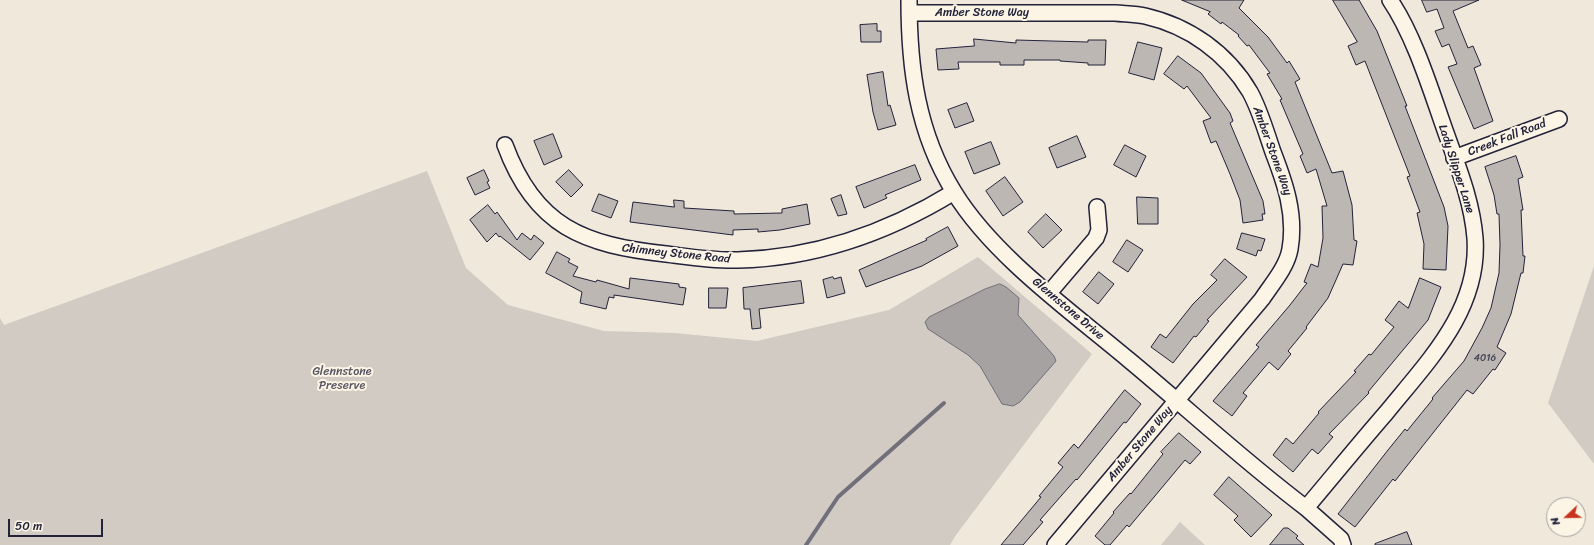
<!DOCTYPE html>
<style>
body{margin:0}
#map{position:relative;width:1594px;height:545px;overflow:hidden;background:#efe8db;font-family:Sriracha,sans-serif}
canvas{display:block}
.north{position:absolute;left:1546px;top:497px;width:40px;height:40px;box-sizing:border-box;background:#fcf5e5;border:1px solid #a5a1a1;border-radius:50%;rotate:248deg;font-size:11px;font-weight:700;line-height:16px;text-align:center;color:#22223b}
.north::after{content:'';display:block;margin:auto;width:14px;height:18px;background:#c8321e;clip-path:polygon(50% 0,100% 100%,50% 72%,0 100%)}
.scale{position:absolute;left:8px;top:519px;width:95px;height:18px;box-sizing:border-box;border:2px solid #22223b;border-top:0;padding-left:5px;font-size:12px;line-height:14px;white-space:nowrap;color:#22223b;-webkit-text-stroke:3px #fcf5e5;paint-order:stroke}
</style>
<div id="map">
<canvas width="1594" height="545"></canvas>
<div class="north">N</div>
<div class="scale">50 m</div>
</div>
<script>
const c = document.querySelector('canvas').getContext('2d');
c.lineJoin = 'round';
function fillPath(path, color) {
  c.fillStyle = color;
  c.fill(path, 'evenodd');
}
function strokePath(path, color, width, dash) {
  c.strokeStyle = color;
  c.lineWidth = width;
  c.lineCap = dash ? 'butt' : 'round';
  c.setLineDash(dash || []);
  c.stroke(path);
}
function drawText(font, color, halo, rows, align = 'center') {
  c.font = font + ' Sriracha,sans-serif';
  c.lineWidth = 4;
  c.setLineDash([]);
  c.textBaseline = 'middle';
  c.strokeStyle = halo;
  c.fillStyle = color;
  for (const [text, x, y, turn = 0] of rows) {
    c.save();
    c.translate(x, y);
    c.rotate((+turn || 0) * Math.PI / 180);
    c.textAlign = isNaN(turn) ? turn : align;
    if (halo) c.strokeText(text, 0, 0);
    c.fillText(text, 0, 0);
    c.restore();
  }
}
const green = new Path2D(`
 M427 171 466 268 508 305 604 331 675 333 757 341 889 310 978 257 1092 354 956 535 950 545H0V318L4 325Z
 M1594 266V464L1548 403Z
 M1180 522 1205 545H1161Z`);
const water = new Path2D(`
 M1000 284 1006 287 1019 298 1018 315 1054 356 1056 361 1020 402 1013 406 1002 404 980 366 968 355 928 329 925 322 929 317 985 289Z`);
const stream = new Path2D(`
 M806 545 838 497 944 403`);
const building = new Path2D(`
 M1182 0H1244L1239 8 1268 37 1287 63 1289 61 1300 79 1295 82 1332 173 1343 171 1352 205 1354 240 1357 241 1353 265 1343 264 1328 298 1306 327 1307 328 1288 351 1291 354 1278 370 1269 362 1243 393 1247 396 1232 416 1213 401 1259 347 1256 345 1290 305 1307 283 1304 282 1311 264 1318 267 1323 238 1322 206H1327L1316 169 1307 173 1300 156 1303 154 1280 100 1282 99 1267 74 1270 73 1249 45 1247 46 1238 36 1239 35 1222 22 1221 24 1208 14 1210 12Z
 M1333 0H1359L1377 31 1407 106H1405L1444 207 1448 226 1446 270 1423 269 1424 244 1417 213 1420 212 1407 177 1410 176 1365 61 1356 65 1348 46 1357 42Z
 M1422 0H1479L1453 11 1468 48 1473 46 1481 65 1474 68 1493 121 1474 129 1448 67 1457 64 1449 44 1442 47 1435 31 1444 28 1437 9 1427 12Z
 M877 24V31H881V42H861L860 25Z
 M974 39 1016 43V40L1088 42V40H1106L1105 65H1088V63L1060 61V60H1024V65H1000V62H958L959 69 938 70 936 49 974 46Z
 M1138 42 1162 48 1154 80 1129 73Z
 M1178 56 1201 73 1230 113 1233 121 1230 123 1263 201 1265 214H1262L1263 220 1243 223 1240 200 1230 174 1216 141 1211 143 1203 121 1211 118 1187 86 1184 89 1164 74Z
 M883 72 888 106 890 105 896 125 878 130 873 112 867 75Z
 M967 103 974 121 955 128 948 110Z
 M553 134 562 157 544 165 534 141Z
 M1077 136 1086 157 1057 168 1049 148Z
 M991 142 1000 164 974 174 965 152Z
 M1125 145 1146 156 1136 177 1114 165Z
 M1516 156 1523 177 1518 179 1523 210H1521L1523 256H1525L1523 273H1521L1511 314 1497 347 1506 353 1495 370 1493 369 1473 394 1467 390 1395 481 1393 479 1355 527 1338 514 1388 450 1405 429 1407 431 1433 399 1432 398 1464 361 1482 328 1491 308 1499 273 1500 245 1499 214H1497L1494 195 1485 167Z
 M915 165 921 180 885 195 887 198 864 208 856 187Z
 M484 170 489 181 487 182 490 188 475 195 467 178Z
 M569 170 583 185 571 197 556 182Z
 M1005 177 1023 202 1003 216 986 191Z
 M599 194 618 201 611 218 592 211Z
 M841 195 847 214 838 216 831 199Z
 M1137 197 1158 198V224H1138Z
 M674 200 684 201V208L734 211V214L782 213V209L807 204 810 224 780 230 758 232V229L733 230V235L630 222 633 202 674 207Z
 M488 205 495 214 497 212 517 240 522 233 531 240 534 235 544 243 530 260 500 236 499 237 496 233 487 242 470 220Z
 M1046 214 1062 230 1043 248 1028 232Z
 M948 227 958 246 922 266 866 287 859 270 927 240 926 239Z
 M1242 233 1265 239 1261 251 1258 250 1256 256 1237 249Z
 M1127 240 1143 250 1128 272 1113 262Z
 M557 252 570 259 568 262 578 267 573 276 596 282 597 280 629 289 630 278 679 284V287L686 288 683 305 614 295V298L609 297 606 309 580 303 582 292 546 273Z
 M1225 259 1247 277 1207 320 1209 321 1196 337 1194 336 1173 363 1151 347 1160 334 1166 338 1193 304 1217 280 1211 275Z
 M1099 272 1114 284 1098 304 1083 292Z
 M833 277 834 279 841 277 845 293 827 298 823 280Z
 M1420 278 1441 287 1428 320 1368 392 1369 393 1329 434 1333 437 1318 454 1312 449 1293 472 1273 455 1286 438 1293 444 1319 413 1318 412 1356 372 1354 371 1369 354 1371 355 1394 327 1385 320 1399 301 1408 308Z
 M801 281 804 303 759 309 761 328 752 329 750 309H744L743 288Z
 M709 288H728L726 308H709Z
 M1125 390 1141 404 1126 423 1124 422 1077 480 1076 479 1040 520 1043 522 1023 545H1001L1041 497 1039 496 1063 467 1058 463 1074 444 1078 448Z
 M1179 433 1201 452 1190 464 1185 460 1129 527 1127 525 1110 545H1105L1095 536 1114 513 1113 512 1130 493 1131 494 1163 454 1161 452Z
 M1229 477 1272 515 1251 537 1234 520 1238 516 1214 495Z
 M1284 528H1288L1298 536 1296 538 1304 545H1270Z
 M1407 532 1412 545H1375V544Z`);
const minor = new Path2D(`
 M909 0C909 68 917 132 954 192 993 256 1072 312 1129 360 1188 409 1245 462 1306 508L1341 539 1343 545
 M909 13H1115C1125 14 1136 14 1145 16 1189 26 1227 53 1250 92 1260 110 1266 132 1273 152 1285 183 1296 214 1290 249 1287 267 1272 284 1262 299L1055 545
 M505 145C535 227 584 245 666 254 690 257 714 261 738 260 817 258 887 233 954 192
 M1454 158 1559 119
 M1049 293 1096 238 1099 230 1097 207
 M1306 508C1333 476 1359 444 1386 413 1428 361 1480 310 1475 238 1472 201 1458 167 1446 133 1431 91 1415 37 1390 0`);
const numberNames = [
 ["4016",1485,358]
];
const streetNames = [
 ["Amber Stone Way",982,13],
 ["Creek Fall Road",1507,138,-21],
 ["Amber Stone Way",1272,151,70],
 ["Lady Slipper Lane",1456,169,72],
 ["Chimney Stone Road",676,254,6],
 ["Glennstone Drive",1068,309,40],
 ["Amber Stone Way",1140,444,-50]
];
const parkNames = [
 ["Glennstone",342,372],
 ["Preserve",342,386]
];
fillPath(green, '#d1cbc3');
fillPath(water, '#a6a2a2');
strokePath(water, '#716f79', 1);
strokePath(stream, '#716f79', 4);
fillPath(building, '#bcb7b3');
strokePath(building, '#22223b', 1);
strokePath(minor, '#22223b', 18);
strokePath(minor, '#fcf5e5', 15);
drawText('10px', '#484759', null, numberNames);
drawText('12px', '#22223b', '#fcf5e5', streetNames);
drawText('12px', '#575564', '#fcf5e5', parkNames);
</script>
